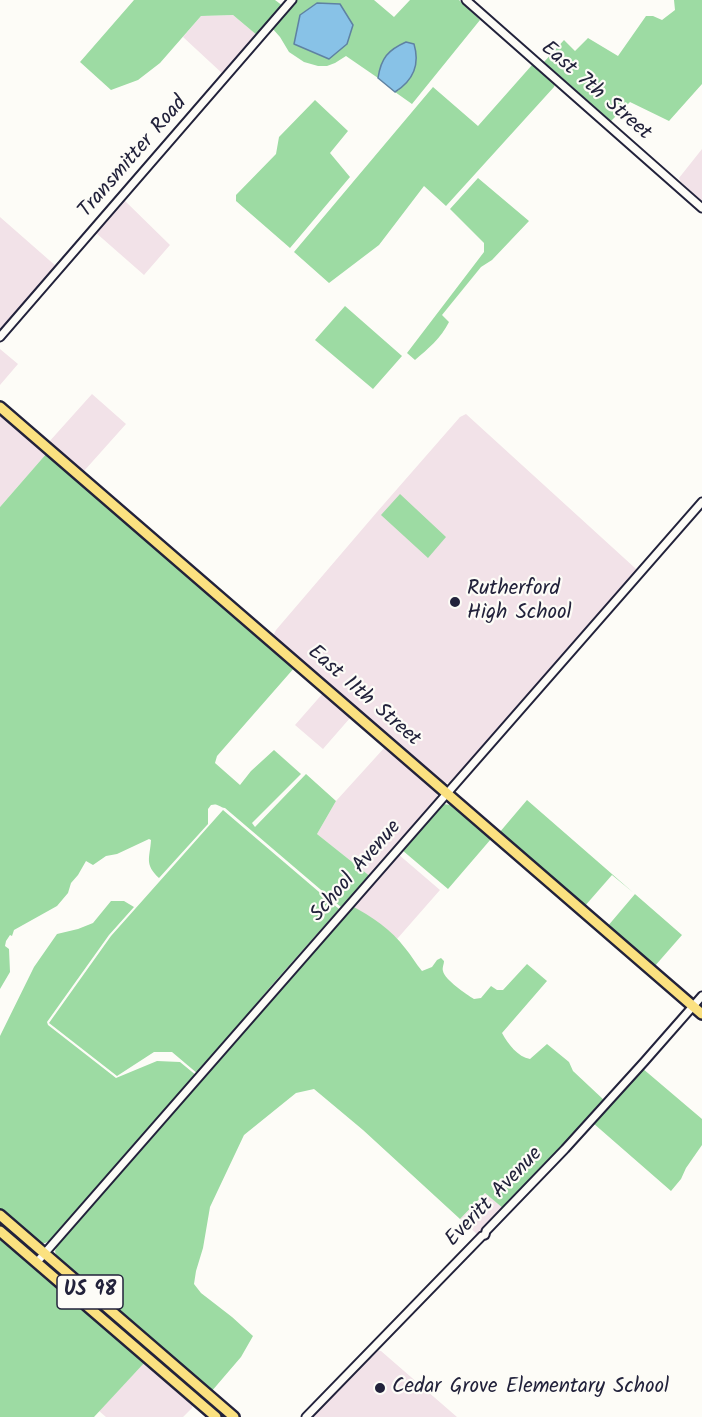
<!DOCTYPE html>
<style>
body{margin:0}
canvas{display:block;background:#fdfcf7}
</style>
<canvas width="702" height="1417"></canvas>
<script>
const c = document.querySelector('canvas').getContext('2d');
c.lineJoin = 'round';
function fillPath(path, color) {
  c.fillStyle = color;
  c.fill(path, 'evenodd');
}
function strokePath(path, color, width, dash) {
  c.strokeStyle = color;
  c.lineWidth = width;
  c.lineCap = dash ? 'butt' : 'round';
  c.setLineDash(dash || []);
  c.stroke(path);
}
function drawText(font, color, halo, rows, align = 'center') {
  c.font = font + ' Kalam,sans-serif';
  c.lineWidth = 4.5;
  c.setLineDash([]);
  c.textBaseline = 'middle';
  c.strokeStyle = halo;
  c.fillStyle = color;
  for (const [text, x, y, turn = 0] of rows) {
    c.save();
    c.translate(x, y);
    c.rotate((+turn || 0) * Math.PI / 180);
    c.textAlign = isNaN(turn) ? turn : align;
    if (halo) c.strokeText(text, 0, 0);
    c.fillText(text, 0, 0);
    c.restore();
  }
}
const built = new Path2D(`
 M233 15 258 36 224 75 183 37 201 16Z
 M702 149V201L681 182 679 178Z
 M123 199 170 245 144 275 95 232Z
 M0 217 57 267 0 332Z
 M0 349 18 364 0 385Z
 M92 394 126 424 84 471 81 472 48 443Z
 M0 414 47 453 0 507Z
 M466 414 635 568 637 570 636 572 456 779 450 783H445L438 780 276 640 274 634 276 630 377 512 460 417Z
 M324 692 350 715V718L323 749 295 725Z
 M385 747 435 791 437 795V800L371 877 317 834 336 801Z
 M398 854 440 890 397 939 383 927 352 906Z
 M486 1193 504 1209 478 1235 460 1219Z
 M374 1350 381 1351 457 1417H309Z
 M146 1361 193 1403 192 1408 183 1417H106L99 1411Z`);
const green = new Path2D(`
 M134 0H275L283 6 258 36 233 15 201 16 160 63 138 80 111 90 80 62Z
 M297 0H374L394 17 410 0H459L480 20 412 104 395 92 399 90 379 71 378 78 346 56 335 63 327 66H318L304 62 289 52 280 37 272 28Z
 M674 0H702V84L669 121 630 102 611 121 544 62 564 40 575 51 588 38 618 56 646 16H653L662 20 675 10Z
 M532 65 555 84 554 87 446 206 424 186 379 245 329 283 294 252 433 87 478 126Z
 M315 100 348 131 330 153 350 177 290 248 236 201V195L276 154 279 137Z
 M478 178 529 221 492 260 481 267 442 315 449 322C441 338 428 349 415 360L407 353 484 252V243L450 209Z
 M345 306 402 356 373 389 315 340Z
 M47 453 295 667 217 756 215 763 240 785 251 771 274 750 301 774 252 823 255 827 306 774 336 801 317 834 371 877 341 911V907L225 808C219 807 218 803 211 805L208 809V824L159 878C144 864 150 858 151 840L149 839 117 854 106 856 93 865 86 861 78 875 71 883 68 893 57 906 14 930 12 936 10 935 6 941 5 946 9 949 10 972 0 989V507Z
 M400 494 446 537 428 558 381 515Z
 M527 800 682 935 654 967 607 927 635 894 612 875 584 907 499 833Z
 M443 804 451 805 491 839 448 889 402 850 439 806Z
 M223 810 339 909 271 986 198 1074 172 1052H154L117 1076 49 1023 111 936Z
 M111 901H124L134 907 109 935 47 1022 48 1025 116 1078 157 1061 180 1062 197 1076 56 1237 45 1243H40L0 1210V1036L34 967 57 934 78 929 93 923Z
 M352 906C371 916 392 930 405 948 411 955 416 964 422 971L432 967 437 960 441 958 444 961C444 964 442 968 443 971 444 979 467 995 474 999L481 998 491 986 497 990H503L527 964 547 981 502 1033C508 1044 518 1057 530 1059L547 1044 569 1062 573 1071 605 1101 504 1209 485 1193 460 1219 363 1130 314 1089 296 1093 244 1135 210 1207 203 1248 196 1271 194 1284 201 1293 232 1317 253 1336 241 1357 211 1392 57 1260 55 1251 60 1239Z
 M642 1068 702 1119V1145L686 1168 681 1179 671 1191 593 1123Z
 M0 1235 146 1361 94 1417H0Z
 M48 1261 118 1322 119 1325C103 1321 63 1278 49 1264Z
 M128 1331 199 1392 200 1395H196L128 1336 126 1332Z`);
const water = new Path2D(`
 M317 3 340 4 353 25 347 44 329 59 294 44 300 15Z
 M406 42 414 44C420 64 414 80 395 92L378 78C381 58 388 50 406 42Z`);
const minor = new Path2D(`
 M466 0 702 208
 M0 337 292 0
 M37 1262 702 502
 M306 1417 482 1236 485 1235 486 1231 565 1149 644 1062 702 996`);
const major = new Path2D(`
 M0 407 702 1014
 M0 1215 234 1417
 M0 1231 216 1417`);
const markers = [
 [455,602,6,"#22223b"],
 [380,1388,6,"#22223b"]
];
const shields = [
 [90,1292,66]
];
const shieldNames = [
 ["US 98",90,1292]
];
const streetNames = [
 ["East 7th Street",595,92,41],
 ["Transmitter Road",134,158,-49],
 ["East 11th Street",363,697,41],
 ["School Avenue",357,872,-49],
 ["Everitt Avenue",495,1198,-46]
];
const poiNames = [
 ["Rutherford",467,590],
 ["High School",467,614],
 ["Cedar Grove Elementary School",392,1388]
];
fillPath(built, '#f2e2e8');
fillPath(green, '#9ddba3');
fillPath(water, '#88c2e7');
strokePath(water, '#5f82a2', 1.5);
strokePath(minor, '#22223b', 11);
strokePath(major, '#22223b', 14);
strokePath(minor, '#fdfcf7', 7);
strokePath(major, '#fbe180', 9);
for (const [x, y, r, color] of markers) {
  const dot = new Path2D();
  dot.arc(x, y, r, 0, 2 * Math.PI);
  c.fillStyle = color;
  c.fill(dot);
  strokePath(dot, '#fdfcf7', 2);
}
for (const [x, y, w] of shields) {
  const box = new Path2D();
  box.roundRect(x - w / 2, y - 17, w, 34, 4.5);
  c.fillStyle = '#fdfcf7';
  c.fill(box);
  strokePath(box, '#22223b', 1.5);
}
drawText('bold 20px', '#22223b', null, shieldNames);
drawText('21px', '#22223b', '#fdfcf7', streetNames);
drawText('21px', '#22223b', '#fdfcf7', poiNames, 'left');
</script>
